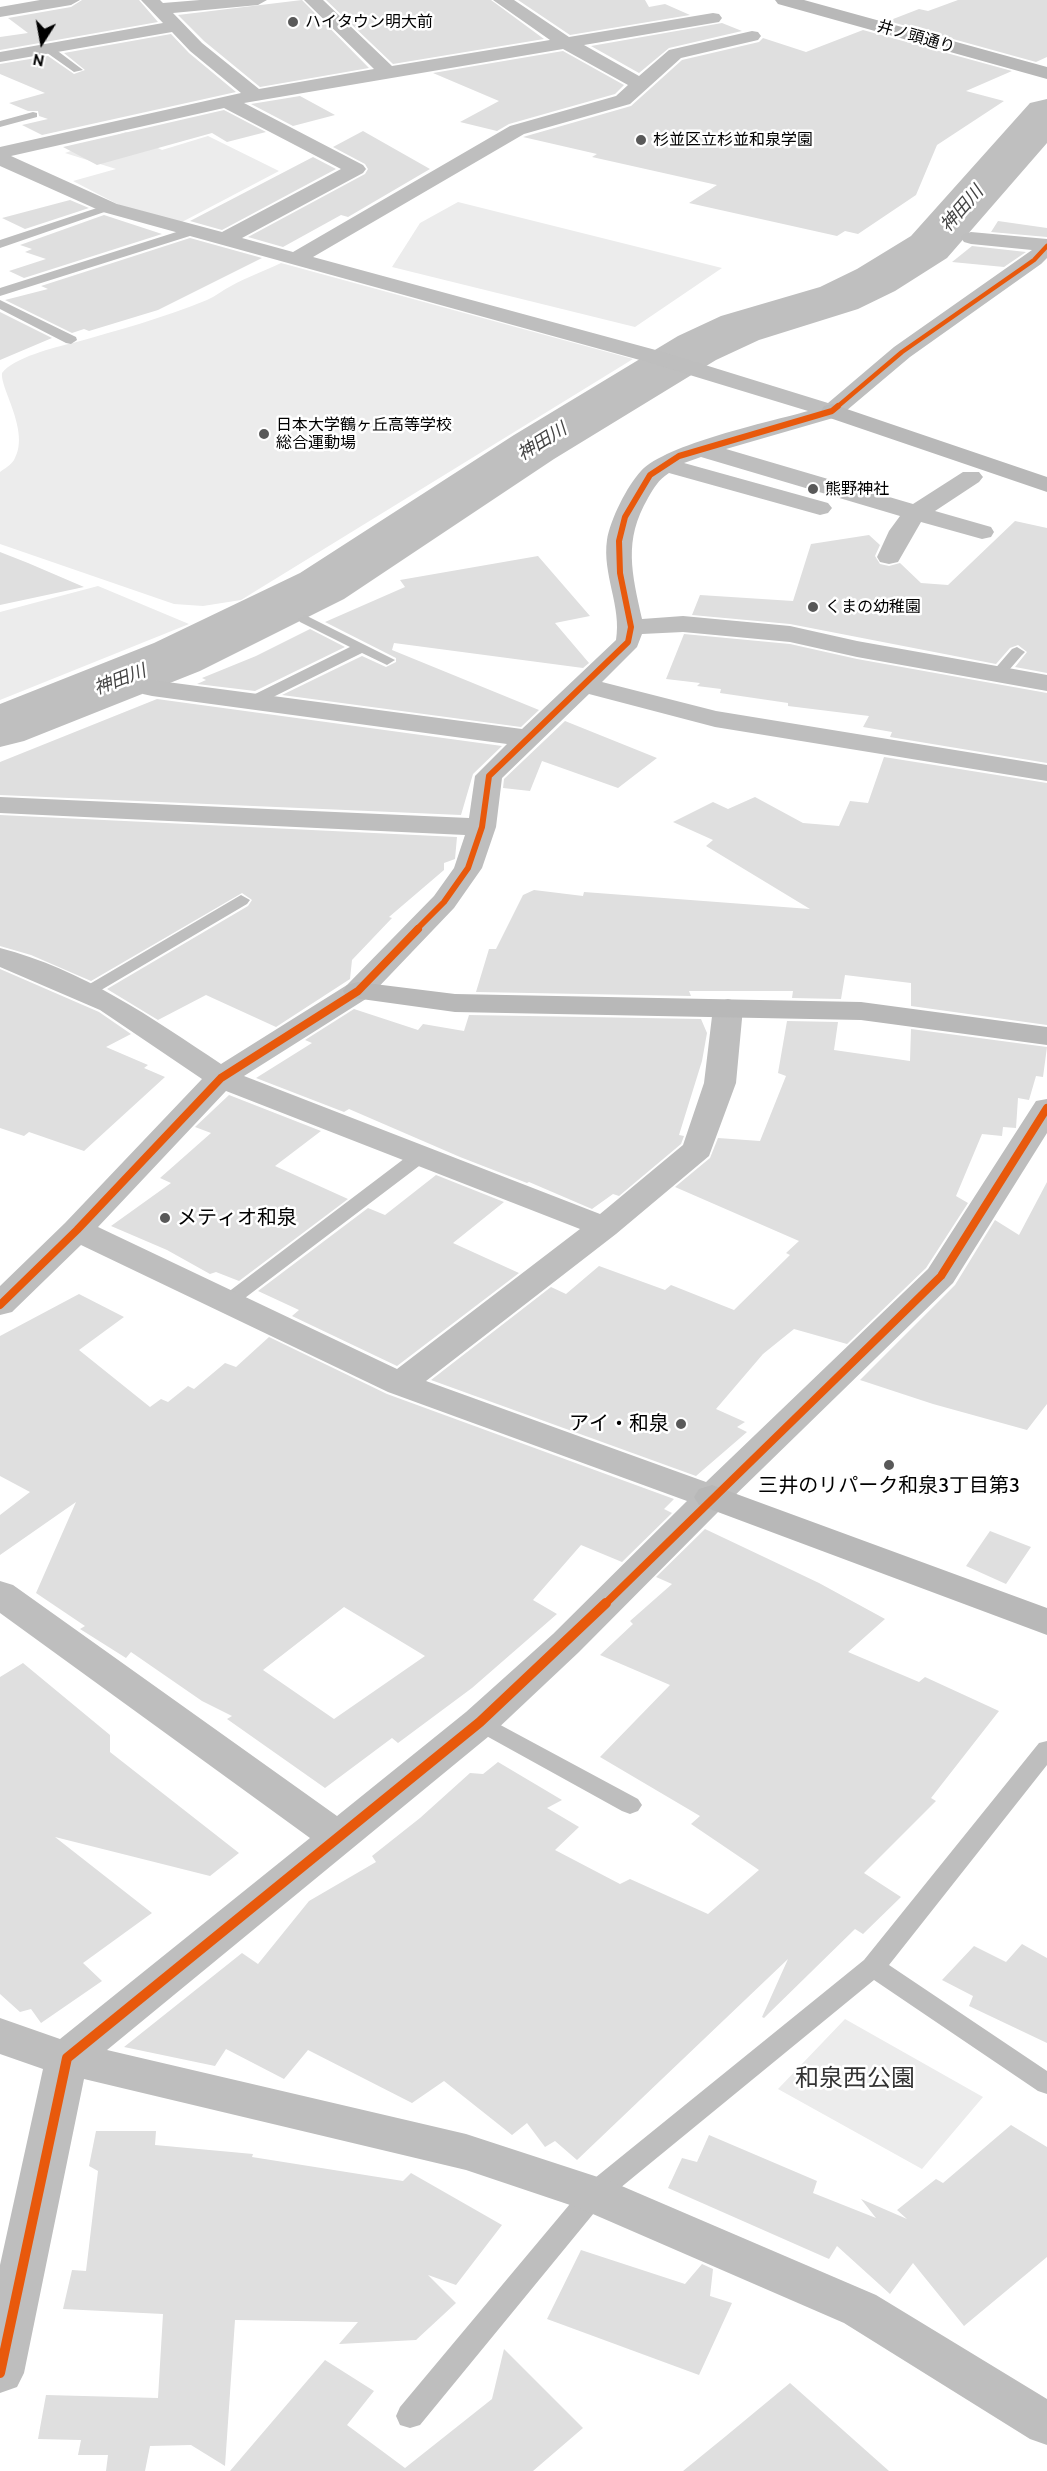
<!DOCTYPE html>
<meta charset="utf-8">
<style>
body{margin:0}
#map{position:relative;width:1047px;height:2471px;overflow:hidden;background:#fff;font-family:Cabin,sans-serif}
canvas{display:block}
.north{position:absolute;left:12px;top:12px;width:60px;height:60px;-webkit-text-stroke:4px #fff;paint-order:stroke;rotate:191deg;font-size:16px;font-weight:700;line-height:24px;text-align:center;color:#000}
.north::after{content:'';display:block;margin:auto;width:21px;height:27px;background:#000;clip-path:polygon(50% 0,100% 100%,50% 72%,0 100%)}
</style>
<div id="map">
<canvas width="1047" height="2471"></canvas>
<div class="north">N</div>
</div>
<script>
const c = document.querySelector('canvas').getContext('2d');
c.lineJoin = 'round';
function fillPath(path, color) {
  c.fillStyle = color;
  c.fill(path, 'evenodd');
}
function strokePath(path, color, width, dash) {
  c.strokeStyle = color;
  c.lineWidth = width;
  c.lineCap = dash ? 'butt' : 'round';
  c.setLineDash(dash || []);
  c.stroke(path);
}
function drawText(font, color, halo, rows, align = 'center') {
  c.font = font + ' Cabin,"Noto Sans JP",sans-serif';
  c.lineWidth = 5;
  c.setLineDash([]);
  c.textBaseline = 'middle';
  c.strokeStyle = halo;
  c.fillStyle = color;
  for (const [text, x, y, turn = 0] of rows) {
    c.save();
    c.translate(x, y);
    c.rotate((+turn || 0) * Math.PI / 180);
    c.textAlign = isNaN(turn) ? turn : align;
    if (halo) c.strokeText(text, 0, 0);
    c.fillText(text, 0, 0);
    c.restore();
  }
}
const green = new Path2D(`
 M126 132 162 150 208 136 279 171 182 222 123 207 73 181 116 169 65 153Z
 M458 202 722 268 635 327 392 267 420 223Z
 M281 263 633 359 241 600 203 606 174 604 0 544V472C4 469 11 465 14 460 31 432 0 389 2 373 13 358 55 347 73 343 119 330 163 318 207 300 216 296 223 290 231 286 247 277 264 271 281 263Z
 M98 586 189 624 0 700V612Z
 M845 2019 983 2097 922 2169 778 2089Z`);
const river = new Path2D(`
 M1047 99V143L947 258 895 291 858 309 759 340 716 360 554 459 344 599 200 671 24 741 0 747V704L154 643 300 573 514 435 678 336 721 316 820 287 857 269 911 236 1030 103Z`);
const building = new Path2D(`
 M82 0H139L158 22 0 50V37L28 33 8 18 71 7Z
 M302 0 369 68 260 87 204 41 178 15Z
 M326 0H491L544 39 393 64Z
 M518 0H645L649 7 665 4 690 15 570 35Z
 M958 0H1047V57L1036 62 888 21 919 9 928 11Z
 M722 23 742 31 669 48 639 73 591 46Z
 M863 30 1012 71 966 91 1004 101 937 145 916 195 858 234 845 231 837 236 689 203 717 185 592 157 597 154 523 137 631 106 682 60 759 42 763 38 806 52Z
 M171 34 189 53 236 92 42 135 22 125 48 119 39 116 38 111H28L9 103 45 93 0 74V64L48 56 74 74 85 70 64 53Z
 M563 51 624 85 615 94 509 124 497 131 460 122 499 101 433 73Z
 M300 96 335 115 293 126 251 104Z
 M224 110 266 132 227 142 212 133 97 165 63 147Z
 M363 131 430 169 348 217 341 215 283 247 248 237 365 174 368 169 365 164 333 147Z
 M313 157 336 169 222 230 190 221Z
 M70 200 89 208 25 229 2 218Z
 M104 215 162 234 24 278 9 271 46 259 25 252 32 249 20 245Z
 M998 221 1047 228V237L991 232Z
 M190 238 262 258 158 310 89 331 84 329 72 333 5 300 48 289 41 286Z
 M972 246 1026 252 1004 267 952 262Z
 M0 312 52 338 0 360Z
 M1015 521 1047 528V673L1015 667 1027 652 1018 645 1010 648 996 664 790 624 692 615 700 595 793 601 811 544 869 535 880 545 875 556 880 564 889 566 900 563 921 583 948 585Z
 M0 552 28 563 84 587 0 605Z
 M538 556 590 616 555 623 589 663 583 668 394 643 392 650 539 710 521 727 282 695 362 656 386 667 396 662V658L325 622 405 587 400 580Z
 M310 629 345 647 255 691 197 684 206 680 202 678 256 656Z
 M684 634 790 644 857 659 1047 693V763L890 737 892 732 863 727 869 716 788 706V703L720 693 721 689 697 686 700 683 666 679Z
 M157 699 502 746 473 774 461 815 0 795V762Z
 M565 721 657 758 618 788 542 761 530 791 503 788 504 779Z
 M884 757 1047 783V1025L911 1006V983L845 975 841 999 792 998 793 991H689L691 996 476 992 489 949H496L523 895 534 890 583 896 584 892 810 909 706 846 713 840 673 822 713 802 728 809 755 797 803 823 839 826 850 801 868 803Z
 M0 815 457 837 455 859 444 863V870L389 917 392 918 352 960 350 979 276 1027 206 995 158 1020 107 989 248 906 252 900 242 893 91 981 31 955 0 946Z
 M0 969 99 1012 131 1034 106 1047 148 1065 144 1068 165 1077 84 1151 29 1132 24 1136 0 1128Z
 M354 1009 418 1030 423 1024 464 1031 469 1015 701 1019 707 1033 702 1061 679 1135 684 1136 681 1144 619 1196 613 1194 592 1209 529 1182 527 1183 460 1157 349 1109 344 1112 256 1078 312 1043 305 1040Z
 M787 1021 838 1022 834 1050 910 1061 911 1029 1047 1047 1043 1077 1036 1076 1029 1100 1018 1098 1016 1128 1003 1127 1002 1136 982 1134 956 1196 968 1203 926 1268 847 1344 794 1329 763 1354 716 1409 745 1422 737 1427 747 1432 696 1476 431 1380 551 1287 566 1294 599 1266 665 1290 671 1285 734 1310 790 1255 786 1253 799 1241 675 1187 710 1158 718 1138 760 1141 786 1076 778 1073Z
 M229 1095 321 1131 275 1166 348 1199 239 1281 216 1272 210 1274 167 1250 111 1226 171 1183 160 1178 211 1133 195 1127Z
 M436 1175 504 1202 453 1243 519 1273 397 1366 292 1316 299 1310 258 1291 368 1208 385 1215Z
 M1047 1182V1404L1027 1430 933 1404 860 1380 955 1285 995 1220 1019 1235Z
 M79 1294 124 1317 79 1350 150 1407 161 1399 168 1402 188 1386 194 1389 225 1363 236 1367 269 1337 387 1394 674 1499 664 1509 672 1513 622 1562 581 1545 533 1600 557 1614 472 1688 398 1743 392 1738 325 1788 227 1719 232 1716 202 1701 131 1652 126 1658 80 1629 85 1626 36 1593 76 1502 0 1555V1515L30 1492 0 1476V1336ZM344 1607 425 1656 334 1719 263 1670Z
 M705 1529 819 1583 885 1619 848 1652 919 1682 925 1677 999 1711 931 1798 936 1801 864 1873 901 1897 863 1934 855 1929 764 2018 762 2017 788 1959 577 2160 555 2141 545 2147 527 2123 512 2135 444 2081 412 2103 308 2050 284 2079 226 2049 215 2066 124 2047 242 1953 258 1964 309 1901 376 1862 372 1856 420 1818 470 1773 483 1774 498 1762 562 1800 547 1808 579 1827 555 1850 620 1884 630 1879 708 1914 759 1870 691 1824 700 1816 600 1757 670 1685 600 1655 633 1624 630 1621 672 1584 656 1577Z
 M990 1531 1031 1547 1006 1584 966 1566Z
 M23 1663 110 1735V1752L239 1853 210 1876 55 1837 152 1913 83 1963 102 1981 41 2023 31 2009 20 2012 0 1994V1677Z
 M1022 1944 1047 1958V2043L969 2006 973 1996 942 1980 974 1946 1006 1962Z
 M1011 2125 1047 2147V2257L964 2326 913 2263 890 2294 837 2246 829 2259 668 2188 682 2158 697 2162 709 2135 817 2181 813 2193 876 2218 861 2199 907 2219 897 2210 936 2179 943 2183Z
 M96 2131H156L155 2145 253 2154 252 2157 403 2181 411 2173 502 2225 456 2285 428 2275 456 2303 416 2340 339 2344 358 2322 235 2320 225 2466 191 2445 150 2446 145 2471H106L108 2455H78L81 2440 38 2439 46 2395 158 2398 163 2314 63 2309 72 2270 86 2271 98 2171 89 2166Z
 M581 2250 685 2284 702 2264 713 2269 710 2296 732 2303 699 2375 547 2319Z
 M504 2349 583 2428 533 2471H230L325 2360 374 2391 347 2425 405 2468 492 2399Z
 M790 2383 889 2471H683L726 2436Z`);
const lane = new Path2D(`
 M43 46H51L83 70 74 72 43 50Z
 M33 112 37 113V117L0 127V121Z
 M106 205 116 208 0 248V240Z
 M189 228 195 232 193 235 0 296V288Z
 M0 300 76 337 77 340 71 344 66 343 0 309Z
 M305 615 395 660 387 665 362 653 259 704H247L245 701 247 698 350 647 300 622 298 619Z
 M1017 647 1025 652 1022 655 1003 677H993L990 674 993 671 1012 649Z
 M241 895 250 900 247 904 91 996 85 997 76 992Z
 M420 1150 429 1156 427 1160 233 1307H219L216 1303 219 1299 413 1152Z
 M480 1714 638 1799 642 1805 638 1811 630 1814 622 1811 472 1728 468 1722 472 1716Z
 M1047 1741V1765L889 1965 1047 2071V2094L1038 2091 874 1980 603 2202 420 2425 410 2428 400 2425 396 2416 400 2407 585 2186 864 1960 1039 1743Z`);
const street = new Path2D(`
 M40 0H80L71 5 0 17V7Z
 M141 0H160L163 3 200 0H267L258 5 173 13 202 43 259 89 374 69 304 0H323L392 66 550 40 493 0H514L569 37 713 13 719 14 722 18 719 22 713 23 584 45 639 76 669 50 752 31 758 32 761 36 758 40 681 58 630 104 524 134 313 257 663 352 828 403 894 347 1032 250 971 244 964 242 961 238 964 234 971 232 1047 239V258L1041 264 910 357 840 416 726 449 913 504 963 472H979L983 477 979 482 935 511 991 527 994 532 991 537 982 539 921 522 898 562 889 564 880 562 877 557 889 531 900 516 701 457 684 463 828 503 832 508 828 513 820 515 669 473C658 480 654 488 648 498 623 541 632 573 642 619L683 616 790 626 857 641 1047 675V691L857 657 790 642 683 632 642 634 637 647 602 682 716 711 1047 765V781L715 727 589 694 502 778 496 827 482 868 454 908 369 997 244 1076 600 1214 683 1145 704 1083 713 1008 717 1002 728 999 739 1002 743 1008 736 1083 709 1156 616 1234 426 1381 706 1482 928 1269 1036 1101 1047 1099V1133L953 1283 725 1505 579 1652 494 1732 107 2050 466 2134 610 2181 876 2295 1047 2399V2445L1030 2439 844 2323 579 2208 466 2170 84 2079 24 2373 17 2387 0 2393V2265L43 2069 0 2054V2018L60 2039 310 1838 0 1613V1581L13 1585 337 1816 466 1712 553 1634 687 1501 388 1392 81 1245 12 1312 0 1315V1286L65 1223 202 1079 100 1010 0 967V948C82 969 152 1018 221 1064L347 985 434 896 454 868 465 835 0 813V797L469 818 475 776 507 744 152 696 143 694 139 688 143 682 152 680 522 729 616 640C622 607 602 574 607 540 610 520 627 486 641 471 666 444 769 422 808 411L647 362 103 212 0 166V147L241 93 190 51 172 32 0 62V52L163 23ZM563 49 628 85 616 96 510 126 293 252 242 238 363 173 366 169 363 165 244 103ZM224 108 341 169 222 232 117 204 11 156ZM226 1091 580 1229 397 1369 98 1227Z`);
const secondary = new Path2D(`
 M775 0H804L1047 67V79L778 4Z
 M832 404 1047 477V492L824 416 821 411 824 406Z
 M358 982 455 994 861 1002 1047 1027V1045L861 1020 455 1012 347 997 343 991 347 985Z
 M712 1485 1047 1608V1635L699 1505 694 1497 699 1489Z`);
const cyclewayFar3 = new Path2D(`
 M837 407 902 352 1034 260 1047 246`);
const cyclewayFar2 = new Path2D(`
 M416 930 444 902 468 868 482 827 489 776 628 642 631 627 620 573 619 541 625 517 650 475 679 456 832 411 838 406`);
const cyclewayFar1 = new Path2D(`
 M0 1305 77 1230 221 1078 358 991 418 929
 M605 1604 941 1276 1047 1108`);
const cycleway = new Path2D(`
 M0 2373 67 2058 480 1722 606 1603`);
const markers = [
 [293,22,6,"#595959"],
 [641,140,6,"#595959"],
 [264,434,6,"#595959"],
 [813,489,6,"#595959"],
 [813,607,6,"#595959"],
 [165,1218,6,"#595959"],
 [681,1424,6,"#595959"],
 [889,1465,6,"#595959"]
];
const farPoinames = [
 ["ハイタウン明大前",305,22],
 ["杉並区立杉並和泉学園",653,140],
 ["日本大学鶴ヶ丘高等学校",276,425],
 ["総合運動場",276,443],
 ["熊野神社",825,489],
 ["くまの幼稚園",825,607]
];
const farStreetnames = [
 ["井ノ頭通り",916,37,16]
];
const farWaternames = [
 ["神田川",962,209,-49],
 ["神田川",542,442,-32],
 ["神田川",120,680,-21]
];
const poiNames = [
 ["メティオ和泉",177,1218],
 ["アイ・和泉",669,1424,"right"],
 ["三井のリパーク和泉3丁目第3",889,1486,"center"]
];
const nearParknames = [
 ["和泉西公園",855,2079]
];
fillPath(green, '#ececec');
fillPath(river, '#bfbfbf');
fillPath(building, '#dfdfdf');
fillPath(lane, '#bebebe');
fillPath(street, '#bebebe');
fillPath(secondary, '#b8b8b8');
strokePath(cyclewayFar3, '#e8590c', 4.5);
strokePath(cyclewayFar2, '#e8590c', 6);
strokePath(cyclewayFar1, '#e8590c', 8);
strokePath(cycleway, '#e8590c', 10);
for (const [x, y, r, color] of markers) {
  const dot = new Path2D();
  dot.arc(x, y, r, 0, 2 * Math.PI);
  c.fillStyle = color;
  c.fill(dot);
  strokePath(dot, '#fff', 2);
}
drawText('16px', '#000', '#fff', farPoinames, 'left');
drawText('16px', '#000', '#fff', farStreetnames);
drawText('italic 18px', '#444', '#fff', farWaternames);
drawText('20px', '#000', '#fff', poiNames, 'left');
drawText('24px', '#333', '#fff', nearParknames);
</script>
